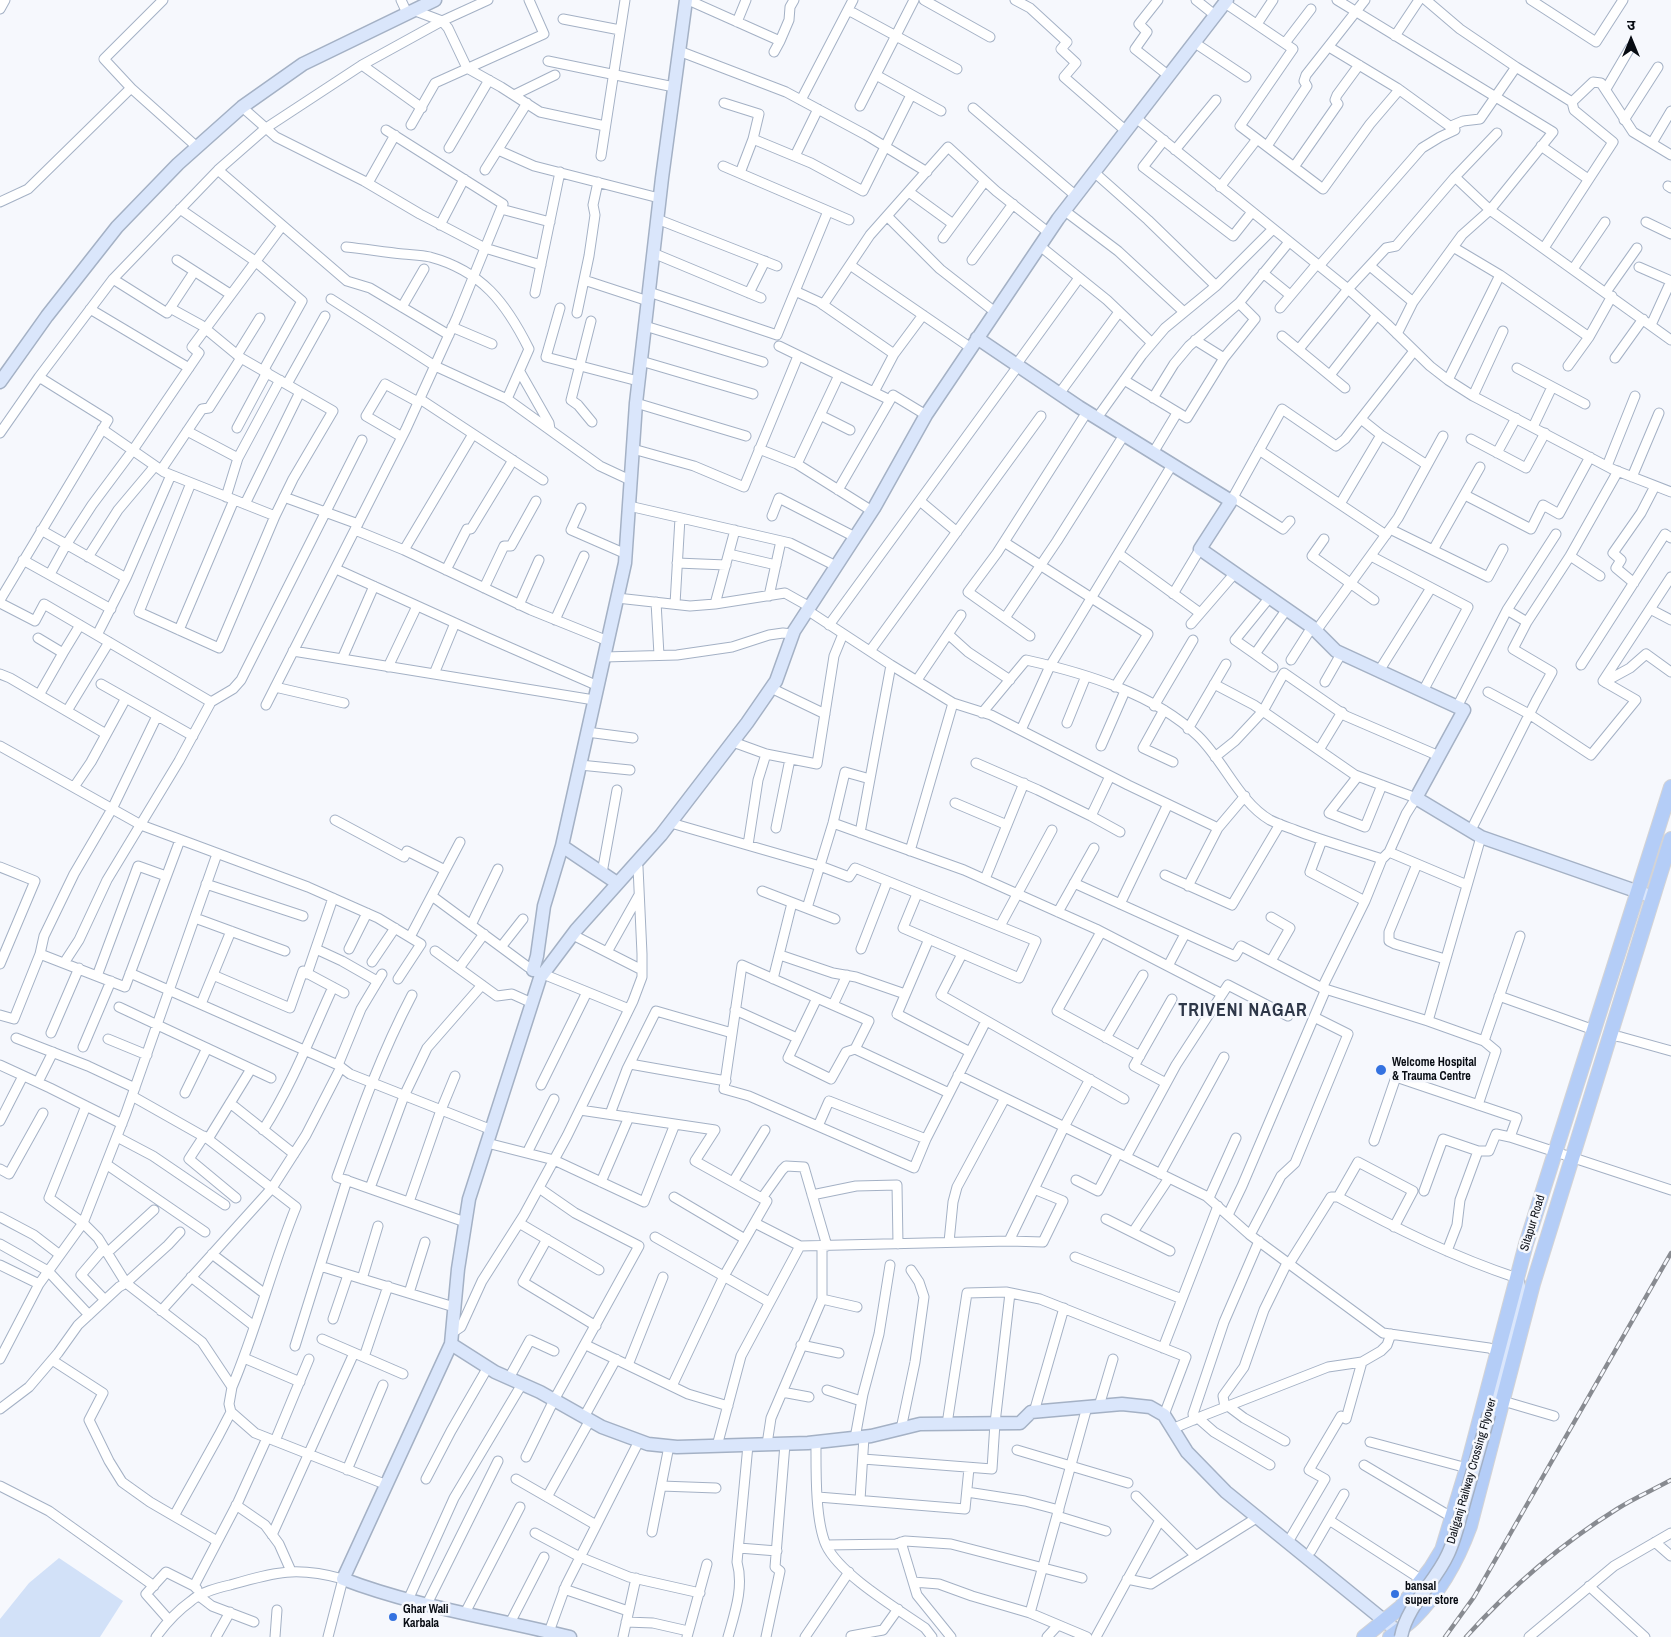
<!DOCTYPE html>
<meta charset="utf-8">
<style>
body{margin:0}
#map{position:relative;width:1671px;height:1637px;overflow:hidden;background:#f6f8fd;font-family:"Archivo Narrow","Noto Sans Devanagari",sans-serif}
canvas{display:block}
.north{position:absolute;left:1606px;top:15px;width:50px;height:50px;-webkit-text-stroke:4px #f6f8fd;paint-order:stroke;rotate:0deg;font-size:14px;font-weight:700;line-height:20px;text-align:center;color:#080c13}
.north::after{content:'';display:block;margin:auto;width:18px;height:22px;background:#080c13;clip-path:polygon(50% 0,100% 100%,50% 72%,0 100%)}
</style>
<div id="map">
<canvas width="1671" height="1637"></canvas>
<div class="north">उ</div>
</div>
<script>
const c = document.querySelector('canvas').getContext('2d');
c.lineJoin = 'round';
function fillPath(path, color) {
  c.fillStyle = color;
  c.fill(path, 'evenodd');
}
function strokePath(path, color, width, dash) {
  c.strokeStyle = color;
  c.lineWidth = width;
  c.lineCap = dash ? 'butt' : 'round';
  c.setLineDash(dash || []);
  c.stroke(path);
}
function drawText(font, color, halo, rows, align = 'center') {
  c.font = font + ' "Archivo Narrow",sans-serif';
  c.lineWidth = 5;
  c.setLineDash([]);
  c.textBaseline = 'middle';
  c.strokeStyle = halo;
  c.fillStyle = color;
  for (const [text, x, y, turn = 0] of rows) {
    c.save();
    c.translate(x, y);
    c.rotate((+turn || 0) * Math.PI / 180);
    c.textAlign = isNaN(turn) ? turn : align;
    if (halo) c.strokeText(text, 0, 0);
    c.fillText(text, 0, 0);
    c.restore();
  }
}
const green = new Path2D(`
 M59 1558 123 1601 100 1637H0V1619L29 1583Z`);
const street = new Path2D(`
 M401 0 407 13
 M688 0 780 41 789 20 790 7 794 0
 M924 0 990 37
 M1015 0 1030 8 1067 42 1061 49 1076 63 1064 77 1126 131
 M1158 0 1139 24 1147 32 1135 49 1169 76
 M1196 0 1216 16
 M1337 0 1553 132 1490 210 1462 235 1413 302 1397 334
 M1426 0 1460 29 1516 67 1572 102 1574 110 1613 142 1544 248
 M1531 0 1596 42 1623 0
 M1225 3 1293 49 1240 126 1323 189 1370 124 1399 90
 M0 9 5 0
 M413 10 442 21 448 28 467 68 501 87 540 112 605 126
 M848 10 957 69
 M563 19 620 30
 M737 22 746 0
 M1257 24 1273 0
 M1395 36 1419 0
 M1195 43 1246 77
 M1285 43 1311 9
 M679 51 786 92 866 135 927 172
 M774 52 780 41
 M548 61 674 87
 M362 65 422 108
 M876 75 941 111
 M131 88 104 59 163 0
 M1606 89 1630 48
 M514 95 555 75
 M801 100 853 0
 M1572 102 1593 82 1601 83 1633 132 1671 155
 M724 103 759 114 753 139 740 173
 M860 106 914 0
 M242 107 276 137 364 181 420 214 485 248 541 265
 M973 108 1076 196
 M1136 118 1348 289 1387 324 1430 366 1448 380 1473 396 1612 469 1671 492
 M1624 120 1658 67
 M411 125 435 83 544 34 529 0
 M1451 126 1463 121 1480 119 1516 67
 M753 139 811 163 863 191 911 95
 M1164 140 1143 167 1233 236 1252 212
 M1652 143 1671 111
 M1267 146 1307 86 1304 81 1306 75 1365 0
 M1541 146 1588 179
 M449 148 489 80
 M498 150 534 166 659 198
 M1175 150 1216 100
 M601 156 625 0
 M795 156 818 109
 M723 166 849 220
 M1294 167 1338 104 1335 100 1337 95 1359 65
 M218 170 347 281 370 288 449 335
 M485 170 527 103
 M1094 172 1148 220 1216 286
 M1455 177 1490 210 1671 340
 M368 183 395 135
 M1668 186 1671 188
 M1220 187 1257 139
 M909 192 953 224
 M0 202 28 189 131 88 197 147
 M180 209 255 261 302 301 263 371
 M501 209 550 222
 M1065 211 1118 251 1184 312
 M887 216 940 269 995 312
 M657 219 777 266
 M1646 222 1671 234
 M440 225 464 179
 M943 238 985 181
 M1040 246 1107 300 1152 343
 M346 247C365 249 384 252 403 254 412 255 421 255 430 257 482 271 506 303 529 349L507 399
 M1453 247 1500 275 1589 337
 M653 253 761 298
 M177 260 230 294
 M972 260 1013 204
 M850 265 971 348
 M1319 266 1422 148 1440 137 1455 130 1397 88 1329 47
 M1370 266 1413 302
 M1639 267 1671 281 1651 325
 M1573 269 1605 222
 M1263 273 1290 295
 M113 279 167 313 194 272
 M584 280 648 301
 M795 291 819 302 894 354
 M649 292 777 335 828 211
 M1606 292 1637 248
 M535 293 560 172
 M749 293 765 261
 M331 299 435 366 507 399 600 466 630 480
 M823 305 870 235 948 147 996 191 1049 233
 M402 307 424 269
 M170 308 201 325 241 358 300 392 245 504
 M560 308 546 357 638 381
 M1280 308 1317 264
 M90 309 189 368
 M577 313 589 256 595 215 593 205 598 182
 M591 321 571 400 578 405 592 422
 M645 326 763 362
 M452 327 492 344
 M1282 336 1345 388
 M1195 340 1224 358
 M779 346 890 400
 M1299 349 1348 289 1386 248 1396 246 1455 177 1497 133
 M237 355 260 318
 M1615 358 1643 319
 M641 361 753 394
 M1016 365 1079 278
 M1568 366 1589 337 1612 296
 M1517 368 1585 404
 M520 372 549 423 550 429
 M1330 375 1377 315
 M1124 380 1187 418 1224 358 1255 319 1239 303
 M1448 380 1500 275
 M287 384 325 316
 M874 392 894 354 923 315
 M1059 394 1119 312
 M1473 396 1503 331
 M1153 398 1174 364 1189 346 1239 303 1289 242
 M420 399 543 480
 M636 403 746 436
 M820 415 850 430
 M1097 418 1142 355 1165 328 1216 286 1273 229
 M1361 419 1381 435 1427 465
 M1533 427 1552 387
 M237 428 267 372
 M102 429 164 472 275 516
 M187 431 238 458
 M0 433 39 377 113 279 218 170 266 128 362 65 442 21 488 0
 M402 437 366 416 385 384 418 402
 M1471 439 1526 468 1545 433
 M633 449 694 466 744 487 798 356
 M759 449 797 464 872 511
 M1259 450 1386 535
 M1153 453 1177 413
 M1497 453 1516 418
 M797 464 839 375
 M1607 466 1635 396
 M161 470 202 409 209 408 241 358
 M1632 477 1659 413
 M191 483 139 612 219 648 275 516 293 479 333 411 300 392
 M838 490 893 395 926 415
 M1465 495 1531 529 1543 505 1559 514 1590 457
 M226 497 238 458 280 380
 M284 497 358 524
 M1233 497 1283 529 1290 521
 M920 501 957 532
 M1231 501 1282 409 1336 446 1345 439 1414 351
 M1340 504 1381 435
 M629 506 790 543 836 566
 M581 508 571 530 626 554
 M772 516 779 498 855 537
 M1390 529 1488 577 1503 549
 M41 530 126 578
 M355 530 404 550 531 610 608 641
 M1324 539 1312 556 1374 600
 M1004 542 1148 634 1115 687
 M404 550 473 434
 M1433 550 1480 467
 M729 554 776 565
 M1119 554 1200 613
 M1371 556 1468 607 1423 691
 M1570 556 1600 576
 M88 557 118 510 155 466
 M23 560 111 609
 M677 563 726 565
 M336 569 486 637 598 686
 M446 570 467 529H471L513 460
 M50 574 66 545 92 505 133 450 199 353 192 347 282 226
 M1634 583 1616 568 1621 560 1613 553 1641 513 1655 486
 M484 588 504 546H511L536 501
 M1173 594 1200 549
 M769 596 781 541
 M1270 597 1235 640 1255 654 1287 609
 M617 598 690 606 715 604 785 593 810 607
 M0 600 108 420 39 377
 M656 602 659 655
 M0 603 35 621 44 604 211 702
 M675 604 680 518
 M715 604 735 530
 M519 605 539 560
 M1650 609 1671 620
 M807 610 891 665 953 703 991 715 1128 785 1218 828
 M1507 610 1527 622
 M1005 618 1057 541 1124 435
 M555 620 584 556
 M1191 624 1235 573
 M829 625 1018 366
 M179 630 234 500
 M1316 631 1398 518 1443 436
 M948 634 968 652 1010 680
 M97 635 126 578 171 475
 M1030 636 968 592 997 553 1087 412
 M38 638 63 653 39 695
 M293 651 594 700
 M870 651 1041 416
 M63 653 80 625
 M1255 654 1273 667
 M604 657 677 655 732 647 769 635 783 633 792 634
 M342 659 374 586
 M1291 660 1312 627
 M1581 665 1665 534 1671 538
 M388 667 417 606
 M1379 671 1431 588
 M0 674 10 678 106 734
 M434 674 455 623
 M917 680 961 615
 M1325 682 1341 654
 M1606 683 1608 680 1630 668 1646 654 1671 672
 M101 684 193 736
 M1214 684 1254 705 1355 775 1416 798 1406 814 1389 852 1382 859 1365 901 1322 988
 M275 687 344 703
 M771 688 825 714
 M1488 692 1529 714 1591 755 1636 700 1603 681 1671 577
 M266 705 406 429 457 317 503 204 386 130
 M1154 706 1193 640
 M1457 707 1507 610 1556 534
 M1164 710 1143 748 1173 762
 M67 711 109 642
 M982 713 1026 660C1085 673 1154 694 1198 736 1224 761 1239 802 1270 820 1278 824 1287 827 1295 830 1323 841 1353 849 1382 859
 M1067 723 1086 676
 M1188 729 1226 664
 M1021 730 1050 666 1172 465
 M587 732 633 738
 M733 742 766 754 817 764 834 656 843 634
 M0 746 141 825 308 887 378 918 421 944 398 979
 M1101 746 1125 691
 M1319 750 1342 712
 M1215 757 1235 741 1263 711 1284 673 1346 716 1439 756
 M976 763 1038 790 1091 816 1110 776
 M580 765 630 770
 M1358 776 1329 813 1365 827 1382 785
 M74 787 91 762 126 698
 M955 803 1007 825
 M1091 816 1120 832
 M335 820 404 857 407 851 445 870
 M671 823 820 866 849 877 855 868 1036 941 1019 978 903 928 917 894
 M833 823 964 870 1096 929 1222 994
 M776 828 790 759
 M1471 830 1536 701 1552 672 1513 649 1527 622 1570 556 1618 471
 M860 833 891 665
 M1322 840 1310 872 1365 901
 M748 845 758 780 766 754
 M910 851 953 703
 M1389 852 1467 885
 M1417 864 1389 932V941L1395 944 1445 959
 M0 867 35 881 0 964
 M602 873 617 790
 M1165 875 1232 905 1280 824
 M985 879 1024 783
 M1074 883 1235 956 1241 946 1322 988 1428 1021 1484 1041 1520 936
 M206 884 303 916
 M1188 886 1218 828 1245 796
 M762 891 835 919
 M432 896 528 967 543 974 629 1009
 M1120 904 1168 804
 M807 908 833 823 845 772 870 779
 M1058 912 1094 848
 M195 918 285 951
 M471 925 498 869
 M1000 926 1052 830
 M1101 932 1057 1011 1140 1056
 M573 935 642 970
 M410 937 460 842
 M929 939 897 1014 970 1052
 M501 947 523 919
 M316 949 342 961 377 981
 M349 949 367 913
 M861 949 887 882
 M435 951 497 996 512 994 532 1003
 M607 952 639 895
 M40 954 125 987 180 840
 M962 954 941 995 1124 1099
 M780 955 833 973 856 977 905 994
 M1271 961 1290 928 1271 917
 M372 962 395 928
 M64 963 79 940 107 880 179 761 211 702 233 689 241 680 362 440
 M1168 966 1185 934
 M459 968 484 934
 M130 973 338 1065 350 1074 492 1130
 M307 974 333 898
 M213 975 290 1008 303 971 344 993
 M97 976 138 866 166 876
 M773 979 792 903
 M412 995C381 1054 360 1113 337 1177L465 1222
 M1499 996 1594 1030
 M817 998 788 1058 831 1079 846 1052 855 1049 949 1093
 M201 1004 231 931
 M833 1005 847 975
 M119 1007 271 1078
 M735 1010 797 1038
 M0 1015 14 1019 40 954 44 936 74 874 112 809 157 716
 M1428 1021 1481 837
 M51 1033 79 968
 M1609 1035 1621 1037 1671 1051
 M16 1038 88 1066 135 1088
 M1106 1038 1143 975
 M108 1039 147 1055
 M83 1047 111 981
 M855 1049 869 1021 742 965 724 1089 749 1096 914 1168 926 1139 986 1021
 M630 1064 726 1081
 M0 1065 50 1088 122 1124
 M338 1065 361 1009 382 974
 M958 1075 1206 1196 1250 1235 1383 1333 1489 1348 1497 1351
 M38 1082 53 1052
 M1166 1083 1134 1066 1172 999
 M541 1085 587 992
 M185 1093 207 1048
 M132 1096 208 1139 296 1207C272 1266 257 1328 232 1387
 M230 1103 294 1154
 M1478 1105 1496 1051 1484 1041
 M86 1106 49 1198 83 1223 98 1238 126 1283 202 1342 232 1387 229 1404 231 1412 255 1433 387 1485
 M580 1110 715 1130 695 1161 767 1201 724 1276 672 1386
 M610 1114 627 1069 656 1011 732 1033
 M0 1121 23 1076
 M818 1126 829 1101 926 1139
 M263 1130C292 1085 311 1035 333 987
 M204 1136 189 1159 236 1198
 M117 1137 153 1156 225 1205
 M208 1139 251 1069
 M1374 1141 1396 1077 1517 1118 1510 1137 1671 1190
 M487 1143 554 1160 644 1202 675 1124
 M1478 1151H1489L1496 1134 1510 1137
 M527 1153 554 1099
 M1126 1157 1176 1065 1228 985 1288 1016
 M106 1164 205 1232
 M0 1169 9 1174 43 1113
 M1160 1174 1224 1057
 M1076 1180 1098 1191 1118 1153
 M601 1182 629 1117
 M733 1182 765 1130
 M370 1188 404 1096 427 1048 482 985
 M1424 1191 1443 1139 1478 1151 1460 1200 1457 1225 1447 1251
 M812 1195 856 1186 897 1185 898 1244
 M674 1197 745 1239
 M1338 1197 1358 1162 1413 1191 1394 1227
 M762 1198 782 1170 786 1166 804 1167 827 1246
 M1209 1198 1236 1138
 M409 1202 441 1110 455 1076
 M1228 1215 1242 1186 1314 1017
 M0 1217 34 1235 60 1255
 M1106 1219 1170 1251
 M519 1223 599 1270
 M755 1223 800 1246 1009 1241 1043 1242 1063 1201 1034 1189
 M1133 1232 1169 1178
 M1250 1235 1281 1176 1295 1163 1348 1034 1314 1017 1326 989
 M655 1237 769 1302
 M547 1239 523 1282 596 1326
 M1009 1241 1064 1127 1090 1079
 M949 1242 953 1202 957 1187 1005 1098
 M0 1244 48 1271 89 1315
 M104 1248 81 1275 105 1300
 M107 1253 154 1210
 M212 1254 265 1294
 M1075 1257 1182 1299
 M1289 1264 1331 1197H1338C1397 1229 1454 1257 1517 1278
 M0 1265 39 1284
 M320 1266 454 1307
 M191 1277 254 1326
 M362 1279 378 1226
 M409 1293 425 1242
 M822 1299 857 1307
 M161 1311 272 1188 306 1135 341 1067
 M333 1319 348 1275
 M452 1333 461 1327 482 1281 524 1215 567 1136 633 1001 642 977V954L638 867 634 864
 M322 1339 403 1374
 M586 1345 688 1394 728 1406
 M801 1345 839 1353
 M295 1346 347 1180
 M1163 1348 1218 1206
 M364 1357 388 1286
 M244 1358 300 1382
 M0 1359 39 1284 83 1223 126 1113 217 854
 M52 1360 103 1393 89 1420 109 1461 122 1482 150 1502 217 1541
 M628 1365 663 1277
 M509 1378 530 1340 554 1351
 M827 1390 861 1401
 M782 1392 809 1397
 M1503 1401 1554 1416
 M1099 1406 1113 1359
 M1228 1406 1244 1418 1285 1441
 M1225 1407 1223 1396 1244 1367 1264 1310 1287 1263
 M0 1409 29 1387 58 1353 78 1325 119 1287 126 1283 168 1245 180 1232
 M1034 1412 1064 1308
 M584 1417 616 1359
 M1198 1418 1214 1432 1270 1465
 M1194 1420 1193 1414 1224 1322 1259 1241
 M947 1424 967 1293 1006 1292 1040 1299 1186 1357 1164 1415
 M901 1429 915 1362 924 1297 919 1282 911 1270
 M1172 1429 1205 1415 1328 1367 1362 1362 1381 1351 1387 1345 1391 1334
 M855 1438 863 1394 879 1334 890 1265
 M275 1441 309 1359
 M816 1442C816 1470 815 1520 826 1545 840 1575 898 1609 925 1628L932 1637
 M1370 1442 1467 1468
 M767 1444 771 1418 822 1299V1246
 M717 1446 741 1356 800 1246
 M1017 1450 1128 1483
 M526 1457 554 1400 639 1246 575 1213 539 1188
 M863 1459 992 1469 995 1423 1010 1293
 M1364 1465 1453 1518
 M347 1470 383 1385
 M426 1479 451 1431 488 1367
 M516 1479 596 1525
 M0 1486 49 1511 154 1586
 M661 1486 716 1488
 M967 1492 1025 1501 1059 1510
 M1136 1496 1196 1556
 M547 1497 590 1420
 M818 1497 965 1509 969 1468
 M860 1500 864 1437
 M236 1505 265 1525 279 1544 291 1571
 M174 1516 219 1435 231 1412
 M1057 1516 1106 1531
 M1329 1520 1422 1580
 M652 1532 669 1446
 M535 1533 580 1557 629 1577 700 1593
 M272 1535 354 1353
 M901 1542 917 1595 951 1637
 M1288 1542 1325 1479 1309 1470 1341 1416 1346 1419 1362 1362
 M1655 1542 1671 1556
 M826 1545 896 1544 905 1541 951 1544 1082 1578
 M739 1548 777 1551
 M1311 1551 1344 1494
 M1127 1579 1151 1584 1258 1517
 M913 1582 939 1584 972 1596 1030 1613 1087 1637
 M194 1586 238 1502 267 1438
 M1589 1586 1645 1637
 M564 1589 628 1611
 M199 1596 212 1606 254 1622
 M408 1600 454 1498 522 1384
 M427 1604 498 1461
 M465 1613 520 1507
 M1030 1613 1087 1407
 M169 1620 146 1594 166 1572 194 1586 197 1589
 M626 1622 653 1623 688 1631
 M510 1623 544 1557
 M549 1632 566 1585 639 1441
 M851 1636 883 1630 898 1609
 M156 1637C166 1623 177 1611 191 1601 201 1592 217 1588 230 1585 276 1572 296 1566 343 1579L328 1637
 M216 1637 230 1612
 M275 1637 277 1610
 M623 1637 636 1578
 M687 1637 707 1564
 M728 1637C735 1612 744 1587 737 1562L748 1445
 M766 1637 780 1571 775 1567 785 1444
 M805 1637 849 1572
 M1047 1637 1058 1625
 M1096 1637 1160 1520
 M1529 1637 1614 1566 1671 1533`);
const secondary = new Path2D(`
 M977 338 1079 407 1231 501 1200 549 1312 627 1336 651 1464 710 1416 798 1481 837 1653 897
 M0 382 47 316 117 227 178 164 242 107 303 64 435 0
 M617 883 562 846 625 563 636 403 662 178 686 0
 M533 970 537 956 544 906 562 846
 M451 1344 495 1372 540 1392 602 1427 648 1444 677 1447 808 1443 871 1436 920 1424 1020 1423 1031 1412 1122 1404 1150 1407 1164 1415 1187 1452 1226 1492 1397 1631
 M1489 1414 1521 1294 1517 1278
 M570 1637C494 1618 416 1607 343 1579L451 1344 458 1269 469 1199 540 978 576 930 661 835 747 723 776 681 794 631 874 508 926 415 1058 219 1227 0`);
const primary = new Path2D(`
 M1364 1637 1401 1607 1431 1568 1442 1550 1467 1468 1526 1244 1671 787
 M1390 1637C1398 1631 1407 1625 1414 1618 1439 1593 1458 1559 1470 1526L1533 1284 1671 839`);
const rail = new Path2D(`
 M1445 1637 1474 1597 1671 1253
 M1466 1637C1510 1588 1561 1544 1617 1509 1634 1498 1653 1490 1671 1480`);
const secondaryBridge = new Path2D(`
 M1401 1637C1407 1605 1435 1583 1448 1554 1456 1537 1460 1517 1465 1499 1473 1471 1481 1442 1489 1414`);
const markers = [
 [1381,1070,6,"#3472e0"],
 [1395,1594,5,"#3472e0"],
 [393,1617,5,"#3472e0"]
];
const poiNames = [
 ["Welcome Hospital",1392,1063],
 ["& Trauma Centre",1392,1077],
 ["bansal",1405,1587],
 ["super store",1405,1601],
 ["Ghar Wali",403,1610],
 ["Karbala",403,1624]
];
const streetNames = [
 ["Sitapur Road",1533,1223,-73],
 ["Daliganj Railway Crossing Flyover",1472,1471,-74]
];
const districtNames = [
 ["TRIVENI NAGAR",1243,1011]
];
fillPath(green, '#d2e1f8');
strokePath(street, '#a4b1c5', 11);
strokePath(secondary, '#a4b1c5', 15);
strokePath(primary, '#d3d3d5', 16);
strokePath(street, '#fff', 9);
strokePath(secondary, '#dae6fb', 12);
strokePath(primary, '#b4cdf7', 14);
strokePath(rail, '#888b91', 4.5);
strokePath(rail, '#f6f8fd', 2.5, [8]);
strokePath(secondaryBridge, '#a4b1c5', 15, []);
strokePath(secondaryBridge, '#dae6fb', 12);
for (const [x, y, r, color] of markers) {
  const dot = new Path2D();
  dot.arc(x, y, r, 0, 2 * Math.PI);
  c.fillStyle = color;
  c.fill(dot);
  strokePath(dot, '#f6f8fd', 2);
}
drawText('bold 12px', '#080c13', '#f6f8fd', poiNames, 'left');
drawText('12px', '#080c13', '#f6f8fd', streetNames);
c.letterSpacing = '1px';
drawText('bold 18px', '#2e3748', '#f6f8fd', districtNames);
c.letterSpacing = '0px';
</script>
